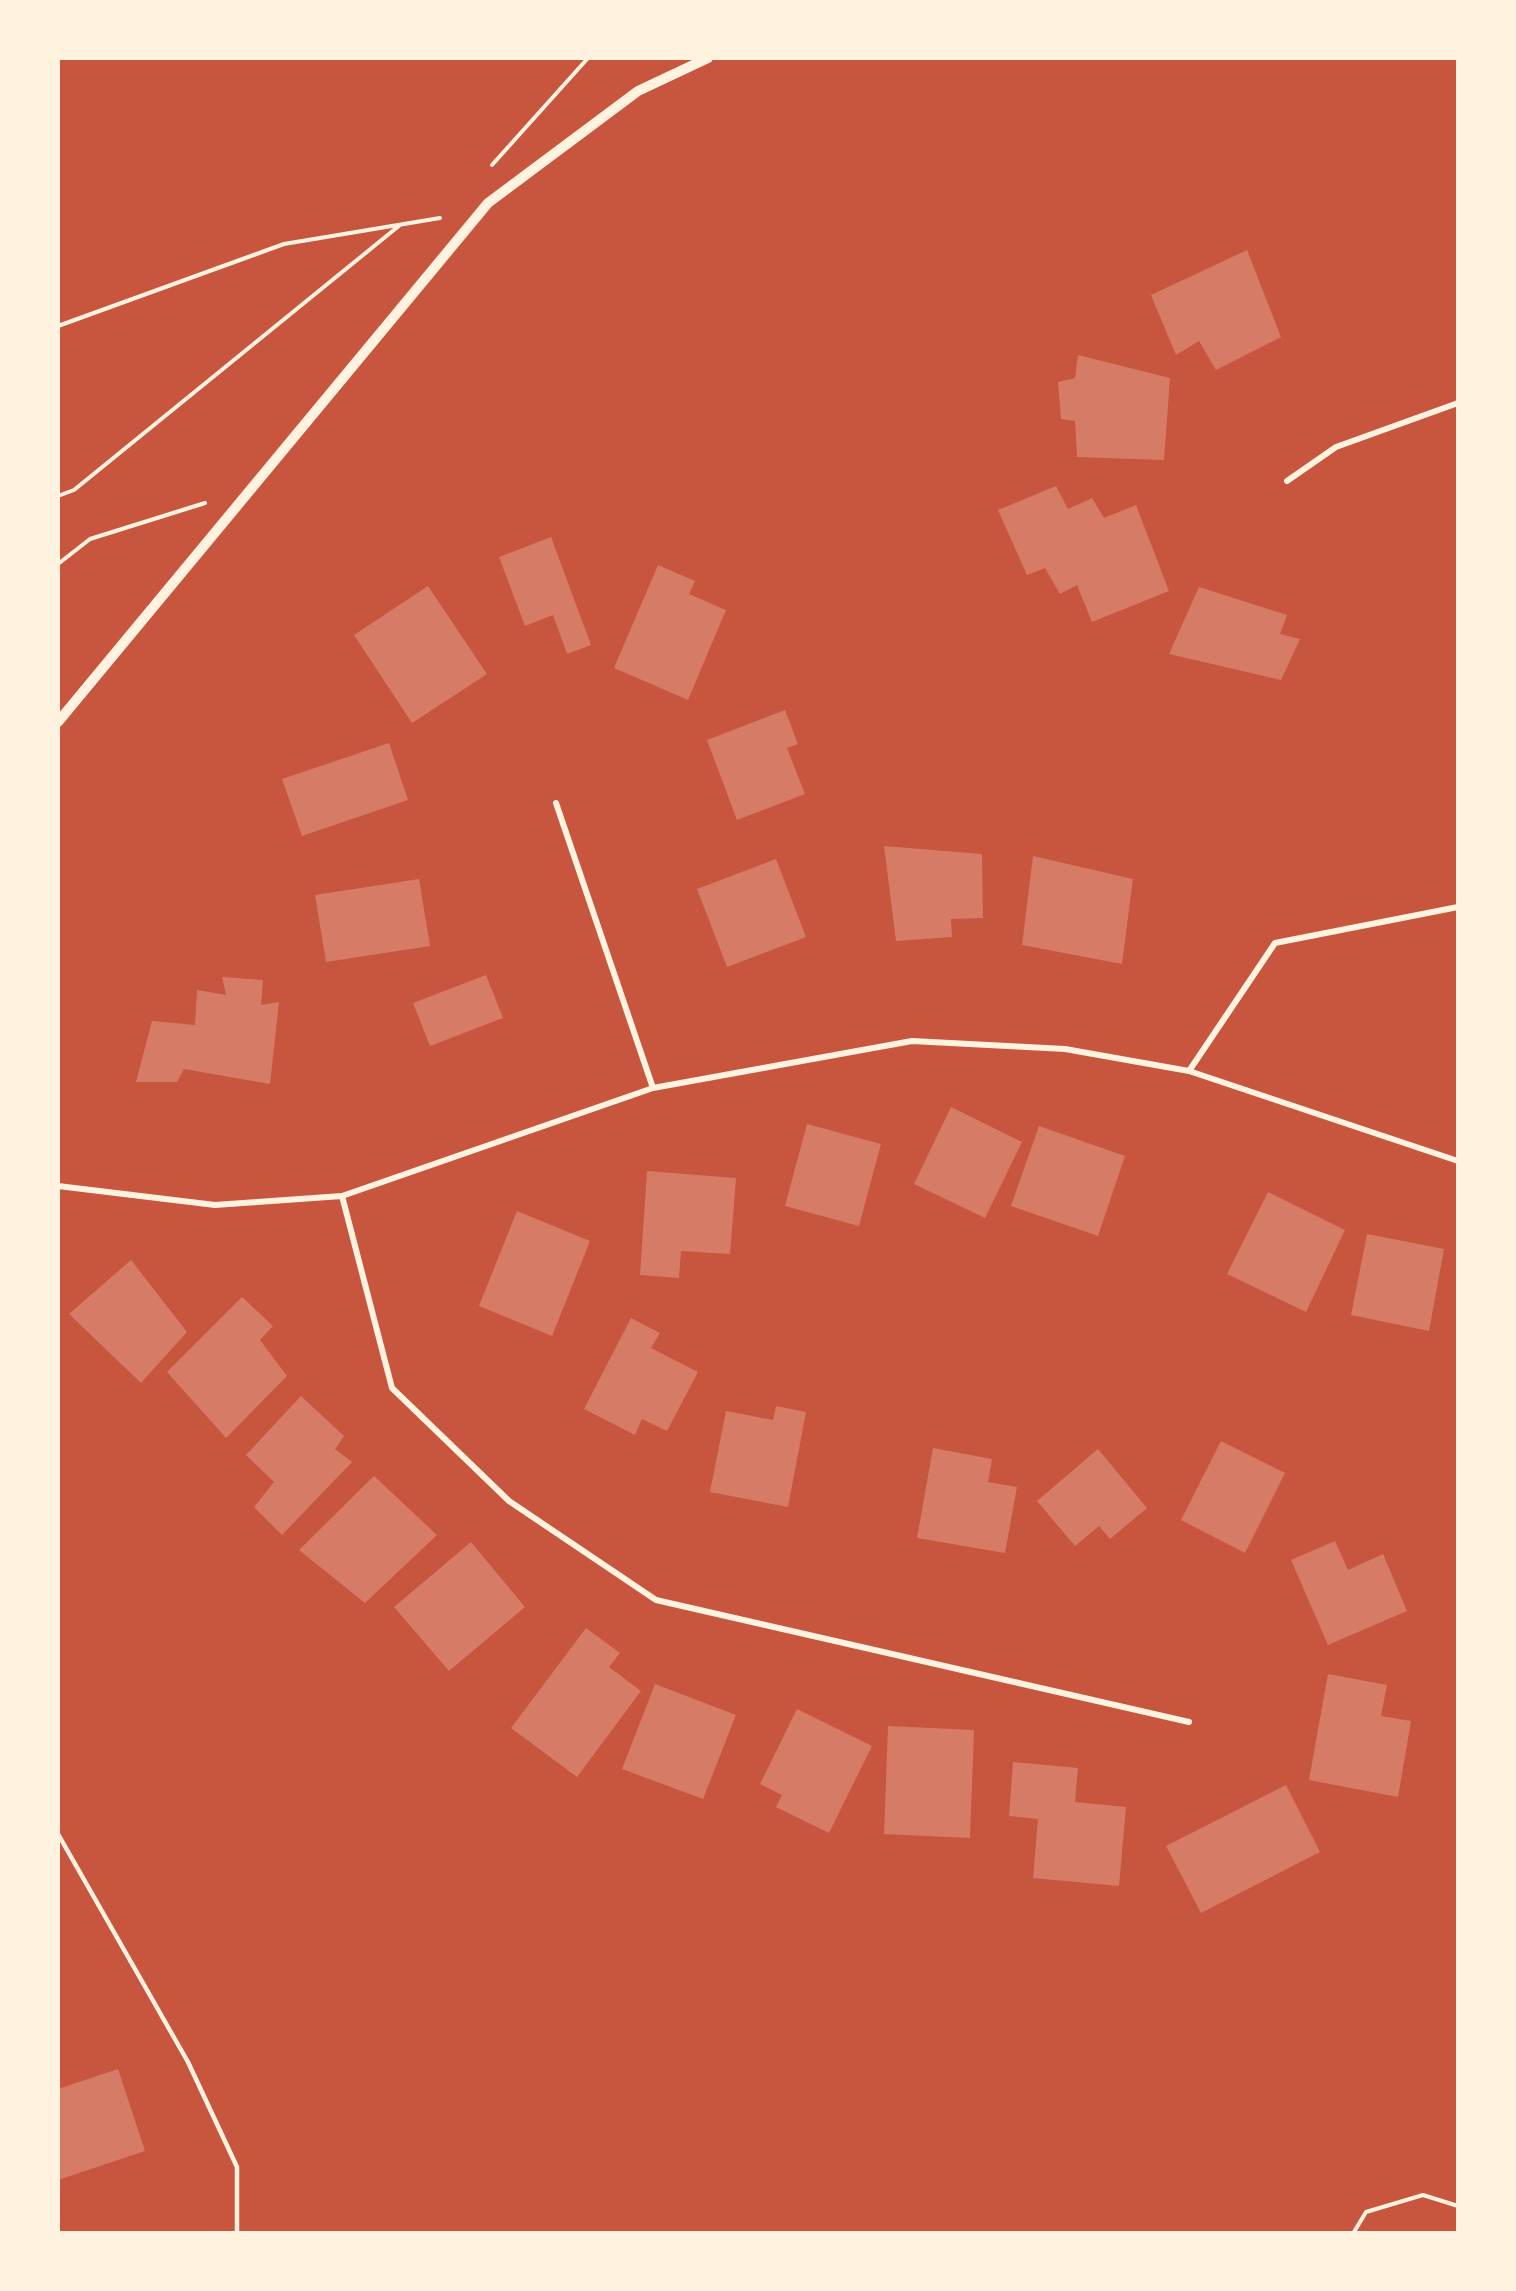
<!DOCTYPE html>
<style>
body{margin:0}
#map{position:relative;width:1516px;height:2291px;overflow:hidden;background:#c8553d;font-family:"Source Sans 3",sans-serif}
canvas{display:block}
.frame{position:absolute;inset:0;border:60px solid #fff3e0;pointer-events:none}
</style>
<div id="map">
<canvas width="1516" height="2291"></canvas>
<div class="frame"></div>
</div>
<script>
const c = document.querySelector('canvas').getContext('2d');
c.lineJoin = 'round';
function fillPath(path, color) {
  c.fillStyle = color;
  c.fill(path, 'evenodd');
}
function strokePath(path, color, width, dash) {
  c.strokeStyle = color;
  c.lineWidth = width;
  c.lineCap = dash ? 'butt' : 'round';
  c.setLineDash(dash || []);
  c.stroke(path);
}
const building = new Path2D(`
 M1247 250 1281 337 1216 370 1199 341 1176 355 1151 295Z
 M1078 355 1170 378 1164 460 1077 457 1075 421 1061 419 1058 382 1075 378Z
 M1056 486 1068 509 1092 498 1104 518 1136 505 1169 591 1092 622 1077 585 1060 594 1045 568 1027 575 998 510Z
 M551 537 591 645 567 654 553 615 525 626 499 557Z
 M658 565 695 581 689 594 726 610 688 700 614 668Z
 M428 586 487 674 412 723 354 635Z
 M1199 587 1287 615 1280 634 1300 639 1281 680 1169 654Z
 M785 710 798 744 787 748 805 794 737 820 707 740Z
 M389 743 408 800 302 836 282 779Z
 M884 846 982 854 983 918 951 919 952 937 896 941Z
 M1033 856 1133 879 1122 964 1022 945Z
 M776 859 806 937 727 967 697 889Z
 M419 879 430 946 326 962 315 895Z
 M486 975 503 1018 430 1046 413 1003Z
 M222 977 263 980 261 1005 279 1002 270 1084 184 1069 177 1082H136L152 1021 195 1025 197 990 226 995Z
 M951 1107 1022 1142 985 1218 914 1184Z
 M807 1124 881 1144 859 1226 785 1206Z
 M1039 1126 1125 1156 1098 1236 1011 1206Z
 M647 1171 736 1178 730 1254 681 1251 679 1278 640 1275Z
 M1268 1192 1345 1230 1306 1312 1227 1274Z
 M517 1211 590 1241 552 1336 479 1306Z
 M1367 1234 1444 1249 1429 1331 1351 1315Z
 M131 1260 187 1332 141 1383 69 1314Z
 M242 1297 273 1326 260 1340 287 1376 226 1438 167 1372Z
 M631 1318 660 1333 651 1348 698 1372 667 1431 642 1419 635 1435 584 1409Z
 M301 1396 344 1436 335 1449 352 1462 282 1535 254 1507 274 1482 246 1455Z
 M776 1406 806 1412 788 1507 710 1492 726 1411 773 1420Z
 M1221 1441 1285 1473 1245 1553 1181 1520Z
 M933 1448 992 1459 988 1482 1017 1487 1005 1553 917 1538Z
 M1098 1449 1147 1508 1110 1539 1099 1526 1075 1546 1037 1501Z
 M374 1476 437 1535 365 1603 299 1550Z
 M1335 1541 1348 1570 1383 1554 1407 1611 1328 1645 1291 1560Z
 M471 1542 525 1607 449 1671 394 1607Z
 M586 1628 620 1653 609 1667 641 1691 577 1777 511 1728Z
 M1328 1674 1387 1685 1381 1716 1411 1721 1398 1797 1309 1780Z
 M655 1684 736 1715 703 1799 622 1769Z
 M797 1709 872 1746 829 1833 776 1807 782 1795 760 1784Z
 M888 1726 974 1730 970 1838 884 1834Z
 M1013 1762 1078 1768 1075 1802 1126 1807 1119 1886 1033 1878 1038 1819 1009 1816Z
 M1286 1785 1320 1852 1201 1913 1166 1846Z
 M118 2069 145 2151 58 2180V2089Z`);
const path = new Path2D(`
 M492 165 588 58
 M58 326 284 244 440 218
 M58 496 74 490 400 225
 M58 564 90 539 205 503
 M1354 2232 1366 2212 1423 2195 1458 2206`);
const service = new Path2D(`
 M58 1834 188 2062 237 2167V2232`);
const minor = new Path2D(`
 M1287 481 1336 447 1458 403
 M556 803 653 1088
 M1189 1071 1275 943 1458 907
 M58 1186 215 1205 342 1196 653 1088 912 1041 1065 1049 1189 1071 1458 1161
 M342 1196 392 1388 509 1501 656 1600 1189 1722`);
const tertiary = new Path2D(`
 M58 722 488 203 638 91 708 58`);
fillPath(building, '#d67c66');
strokePath(path, '#fff3e0', 4);
strokePath(service, '#fff3e0', 4.5);
strokePath(minor, '#fff3e0', 6);
strokePath(tertiary, '#fff3e0', 10);
</script>
